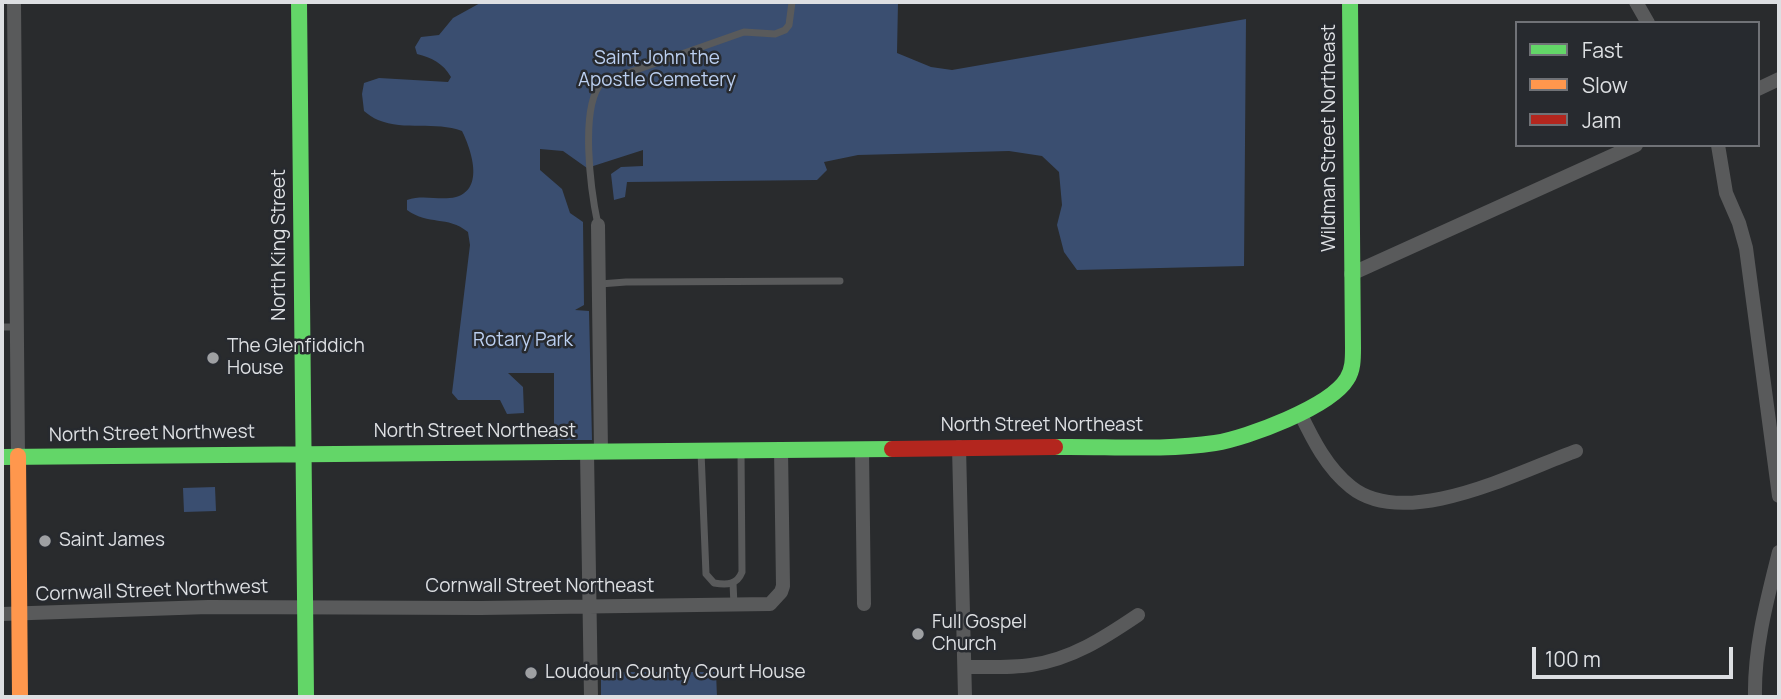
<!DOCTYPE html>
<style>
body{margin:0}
#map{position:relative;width:1781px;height:699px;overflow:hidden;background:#292b2d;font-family:Manrope,sans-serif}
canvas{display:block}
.frame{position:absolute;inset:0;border:4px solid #dddfe2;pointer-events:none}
.legend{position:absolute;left:1515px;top:21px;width:245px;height:126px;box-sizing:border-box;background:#272a2f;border:2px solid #707277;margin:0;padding:9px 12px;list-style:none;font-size:21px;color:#dddfe2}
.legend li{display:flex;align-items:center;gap:14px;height:35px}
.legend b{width:35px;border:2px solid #707277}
.scale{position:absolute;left:1532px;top:647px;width:201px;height:32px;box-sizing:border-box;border:4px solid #dddfe2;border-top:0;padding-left:9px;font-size:21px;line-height:24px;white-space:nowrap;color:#dddfe2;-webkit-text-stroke:5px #272a2f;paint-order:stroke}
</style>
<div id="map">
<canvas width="1781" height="699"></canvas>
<div class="frame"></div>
<ul class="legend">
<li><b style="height:9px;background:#63d668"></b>Fast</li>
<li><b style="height:9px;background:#ff974d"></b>Slow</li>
<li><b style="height:9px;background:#b3261e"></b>Jam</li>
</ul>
<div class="scale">100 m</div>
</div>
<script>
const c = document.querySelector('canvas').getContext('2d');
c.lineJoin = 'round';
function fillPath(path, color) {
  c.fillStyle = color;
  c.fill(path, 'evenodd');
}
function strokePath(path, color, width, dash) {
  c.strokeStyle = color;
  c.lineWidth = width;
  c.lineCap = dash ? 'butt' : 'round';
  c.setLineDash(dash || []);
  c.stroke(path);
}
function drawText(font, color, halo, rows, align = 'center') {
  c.font = font + ' Manrope,sans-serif';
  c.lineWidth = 5;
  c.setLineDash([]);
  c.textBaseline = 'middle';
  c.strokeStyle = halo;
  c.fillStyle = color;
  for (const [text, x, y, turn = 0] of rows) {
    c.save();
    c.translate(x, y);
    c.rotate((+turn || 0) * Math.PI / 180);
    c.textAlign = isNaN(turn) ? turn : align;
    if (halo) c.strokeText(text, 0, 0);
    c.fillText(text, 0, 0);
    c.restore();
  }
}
const green = new Path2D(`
 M482 2H898L897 53 931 67 952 70 1246 19 1244 266 1077 270 1064 252 1057 225 1062 205 1059 172 1042 156 1009 151 858 155 824 162 827 170 817 180 627 182 625 197 614 200 611 174 621 167 643 166V150L587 168 563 151 540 149V170L562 189 570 213 583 222 584 305 575 310 589 311 592 440H554V373H508L523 387 524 413 507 414 500 400H458L452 393 470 245 468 232C447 215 429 226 407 210V200C424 194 439 201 456 197 485 189 471 149 462 131 435 121 405 131 378 120 373 118 368 114 364 111L362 94 364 83 379 78 448 82 451 77C443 63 432 58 417 54L415 47 421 37 439 35 453 18Z
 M215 487 216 511 184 512 183 488Z
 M601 672H716L717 697H601Z`);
const lane = new Path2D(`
 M598 225C591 192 579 107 602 82L744 32 775 34 785 30 789 25 792 2
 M600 284 626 282 840 281
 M2 327H17
 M701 452 706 574 714 583C727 585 737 585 742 572L741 451
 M733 583 734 605`);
const street = new Path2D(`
 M14 2 18 456
 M1636 2 1648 23
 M1758 89 1779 79
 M1718 145 1726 193 1739 223 1746 248 1779 496
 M598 225 601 452
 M1351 274 1636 145
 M1300 413C1313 440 1327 468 1351 487 1406 531 1518 472 1576 451
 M959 447 965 697
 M862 449 864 604
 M587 452 591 697
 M2 614 208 607 480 608 770 604 781 592 783 586 781 449
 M965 667C987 667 1010 668 1031 665 1072 659 1104 638 1138 615
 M1755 697C1754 647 1767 600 1779 552`);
const fast = new Path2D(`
 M299 2 306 697
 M1055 447C1107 446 1162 451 1215 443 1247 438 1330 407 1347 379 1353 370 1353 359 1353 348L1350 2
 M2 457 892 449`);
const slow = new Path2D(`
 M18 456 20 697`);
const jam = new Path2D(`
 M892 449 1055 447`);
const markers = [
 [213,358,7,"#9ea0a3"],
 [45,541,7,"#9ea0a3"],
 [918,634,7,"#9ea0a3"],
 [531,673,7,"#9ea0a3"]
];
const parkNames = [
 ["Saint John the",657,59],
 ["Apostle Cemetery",657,81],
 ["Rotary Park",523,341]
];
const streetNames = [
 ["Wildman Street Northeast",1330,138,-90],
 ["North King Street",280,245,-90],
 ["North Street Northeast",1042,426],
 ["North Street Northeast",475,432],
 ["North Street Northwest",152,434,-1],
 ["Cornwall Street Northeast",540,587],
 ["Cornwall Street Northwest",152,591,-2]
];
const poiNames = [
 ["The Glenfiddich",227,347],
 ["House",227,369],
 ["Saint James",59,541],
 ["Full Gospel",932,623],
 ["Church",932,645],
 ["Loudoun County Court House",545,673]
];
fillPath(green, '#3a4e70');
strokePath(lane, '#595a5b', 7);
strokePath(street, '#595a5b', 14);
strokePath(fast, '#63d668', 16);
strokePath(slow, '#ff974d', 16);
strokePath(jam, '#b3261e', 16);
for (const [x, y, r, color] of markers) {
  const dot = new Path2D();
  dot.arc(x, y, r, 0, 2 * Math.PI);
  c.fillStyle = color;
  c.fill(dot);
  strokePath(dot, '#272a2f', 2.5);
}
drawText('19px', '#bbcff0', '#272a2f', parkNames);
drawText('19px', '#dddfe2', '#272a2f', streetNames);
drawText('19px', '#dddfe2', '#272a2f', poiNames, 'left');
</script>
